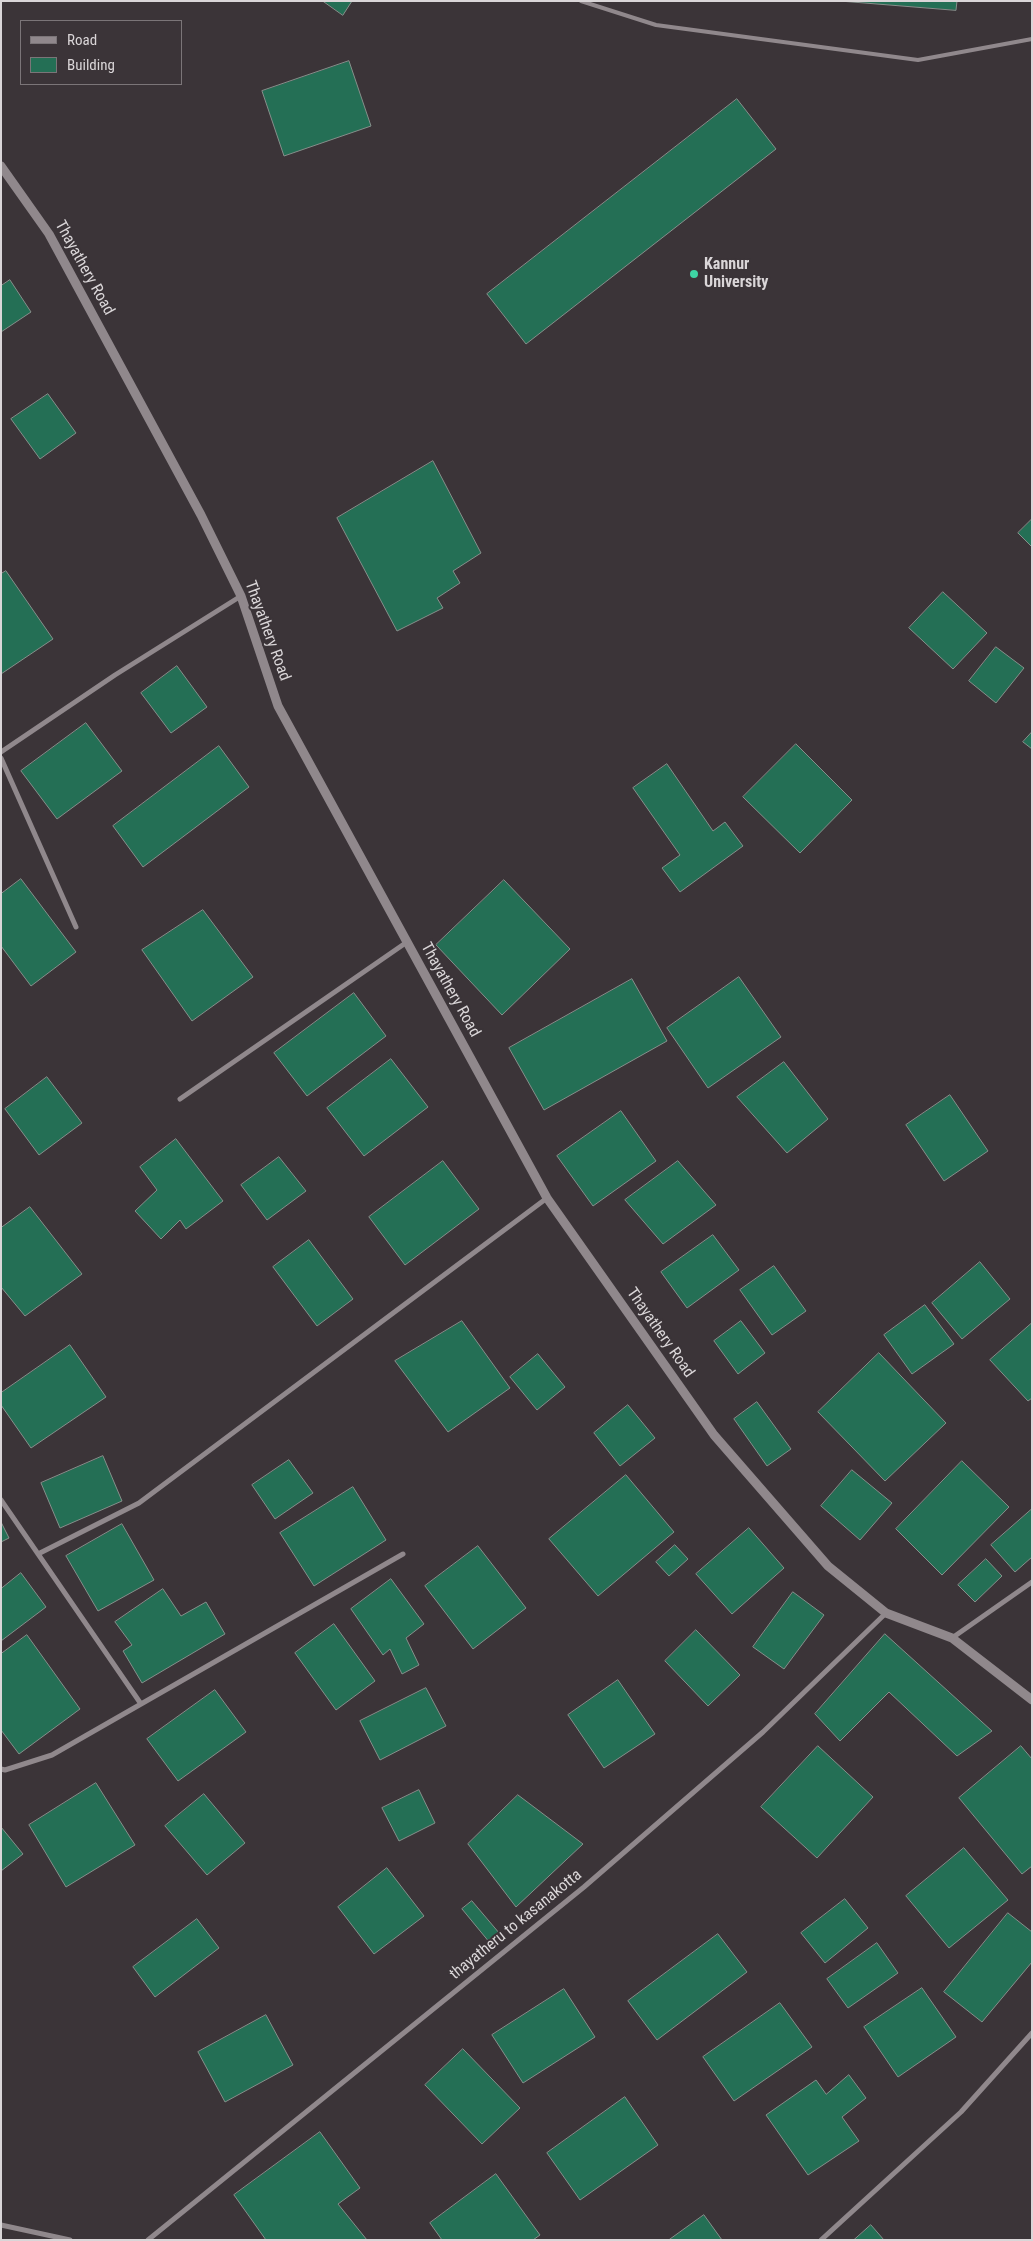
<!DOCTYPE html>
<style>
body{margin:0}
#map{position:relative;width:1033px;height:2241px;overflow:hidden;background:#3b3438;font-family:"Roboto Condensed",sans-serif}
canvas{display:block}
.frame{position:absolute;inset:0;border:2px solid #dad6d8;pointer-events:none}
.legend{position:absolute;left:20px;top:20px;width:162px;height:65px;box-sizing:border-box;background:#3b3438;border:1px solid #7b7578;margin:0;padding:6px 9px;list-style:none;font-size:15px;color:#dad6d8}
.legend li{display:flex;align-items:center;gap:10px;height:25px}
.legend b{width:25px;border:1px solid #7b7578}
</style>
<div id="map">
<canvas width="1033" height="2241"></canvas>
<div class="frame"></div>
<ul class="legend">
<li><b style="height:6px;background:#90888c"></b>Road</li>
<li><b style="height:14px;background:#246f55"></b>Building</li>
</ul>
</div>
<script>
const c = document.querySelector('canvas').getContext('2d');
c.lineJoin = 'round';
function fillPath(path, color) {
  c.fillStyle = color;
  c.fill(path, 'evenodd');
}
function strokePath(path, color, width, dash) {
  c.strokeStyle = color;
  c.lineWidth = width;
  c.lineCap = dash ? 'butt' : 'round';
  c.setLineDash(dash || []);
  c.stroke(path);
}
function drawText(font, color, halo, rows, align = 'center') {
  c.font = font + ' "Roboto Condensed",sans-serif';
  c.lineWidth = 4;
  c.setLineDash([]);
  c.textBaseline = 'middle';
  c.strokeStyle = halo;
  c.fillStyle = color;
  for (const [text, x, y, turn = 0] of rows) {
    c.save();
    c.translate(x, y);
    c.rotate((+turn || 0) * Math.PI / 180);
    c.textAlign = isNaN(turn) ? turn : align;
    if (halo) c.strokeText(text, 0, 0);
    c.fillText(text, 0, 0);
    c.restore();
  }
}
const building = new Path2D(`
 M323 1H352L343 15Z
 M840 1H957L956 10Z
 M349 61 371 126 284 156 262 91Z
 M737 99 776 149 526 344 487 294Z
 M10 280 31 312 1 332V286Z
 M48 394 76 433 40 459 11 419Z
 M433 461 481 553 453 571 460 583 437 598 443 608 397 631 337 518Z
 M1032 519V547L1018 533Z
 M6 571 53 639 1 674V574Z
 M943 592 987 633 953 669 909 628Z
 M996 647 1024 668 996 703 969 681Z
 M177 666 207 707 171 733 141 693Z
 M86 723 122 771 57 819 21 771Z
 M1032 732V749L1023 742Z
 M796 744 852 800 800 853 743 797Z
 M219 746 249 787 143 867 113 826Z
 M667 764 713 831 725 822 743 846 680 892 662 868 680 855 633 788Z
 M21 879 76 952 31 986 1 946V894Z
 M504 880 570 949 502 1015 436 945Z
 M203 910 253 977 192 1021 142 950Z
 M739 977 781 1037 708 1088 667 1028Z
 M632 979 667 1041 544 1110 509 1048Z
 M354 993 386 1036 307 1096 274 1053Z
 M391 1059 428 1107 364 1156 327 1108Z
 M784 1062 828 1119 787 1153 737 1097Z
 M47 1077 82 1123 39 1155 5 1109Z
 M950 1095 988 1151 944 1181 906 1125Z
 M621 1111 656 1161 593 1206 557 1156Z
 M176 1139 223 1201 186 1229 180 1220 161 1239 135 1211 157 1190 140 1167Z
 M279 1157 306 1191 267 1220 241 1185Z
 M443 1161 479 1209 405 1265 369 1217Z
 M678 1161 716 1205 663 1244 625 1200Z
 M30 1207 82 1274 25 1316 1 1287V1228Z
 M713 1235 739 1270 687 1308 661 1272Z
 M309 1240 353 1299 317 1326 273 1267Z
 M980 1262 1010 1299 962 1339 932 1303Z
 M774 1266 806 1311 772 1335 740 1290Z
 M925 1305 954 1344 912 1374 884 1335Z
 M462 1321 510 1388 448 1432 395 1361Z
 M741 1321 765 1353 738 1374 714 1341Z
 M1032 1323V1398L1028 1401 990 1360Z
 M70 1345 106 1397 31 1448 1 1405V1393Z
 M879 1353 946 1423 885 1481 818 1412Z
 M538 1354 565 1387 537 1410 510 1377Z
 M757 1402 791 1449 767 1466 734 1419Z
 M628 1405 655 1438 620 1466 594 1433Z
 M103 1456 122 1501 60 1528 41 1483Z
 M289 1460 313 1493 275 1519 252 1485Z
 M962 1461 1009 1507 942 1575 896 1529Z
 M852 1470 892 1503 860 1540 821 1506Z
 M626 1475 674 1532 598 1596 549 1539Z
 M353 1487 386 1540 314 1586 280 1533Z
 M1032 1509V1557L1015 1572 991 1545Z
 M1 1522 9 1538 1 1542Z
 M122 1524 154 1580 98 1611 66 1556Z
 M749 1528 784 1568 732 1614 696 1574Z
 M675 1545 688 1559 669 1576 656 1562Z
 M478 1546 526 1608 473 1649 425 1586Z
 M986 1559 1002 1576 975 1602 958 1585Z
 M21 1573 46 1607 1 1641V1589Z
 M391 1579 424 1624 406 1638 419 1665 402 1674 390 1649 383 1655 351 1609Z
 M163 1589 181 1616 206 1602 225 1634 142 1683 123 1651 132 1645 115 1622Z
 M793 1592 824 1615 784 1669 753 1647Z
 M334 1624 375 1681 336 1710 295 1653Z
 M696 1630 740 1675 708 1706 665 1661Z
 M885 1634 992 1731 957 1756 889 1692 840 1741 815 1714Z
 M27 1635 80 1709 19 1754 1 1730V1654Z
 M618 1680 655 1734 604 1768 568 1715Z
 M426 1688 446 1726 380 1760 360 1721Z
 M215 1690 246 1732 178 1781 147 1739Z
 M818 1746 873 1797 817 1858 761 1807Z
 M1021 1746 1032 1759V1866L1022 1874 959 1798Z
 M96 1783 135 1845 66 1887 29 1825Z
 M419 1790 435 1823 399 1841 382 1808Z
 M204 1794 245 1843 207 1875 165 1826Z
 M518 1795 583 1844 516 1907 468 1844Z
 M1 1827 23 1854 1 1871Z
 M964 1848 1008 1900 949 1948 906 1896Z
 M387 1868 424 1916 374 1954 338 1907Z
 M845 1899 868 1928 825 1963 801 1933Z
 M472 1901 500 1934 490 1943 462 1909Z
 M1008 1913 1032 1932V1962L982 2022 944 1992Z
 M197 1919 219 1948 155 1997 133 1967Z
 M718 1934 747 1972 657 2040 628 2001Z
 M877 1943 898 1973 848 2008 827 1979Z
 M922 1988 956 2037 898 2077 864 2027Z
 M564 1989 595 2037 523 2083 492 2035Z
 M780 2003 812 2047 734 2101 703 2057Z
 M266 2015 293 2065 225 2102 198 2052Z
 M463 2049 520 2108 482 2144 425 2085Z
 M849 2075 866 2098 842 2117 859 2141 808 2175 766 2115 816 2080 826 2094Z
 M625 2097 658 2145 580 2200 547 2153Z
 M320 2132 360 2188 338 2204 367 2240H266L234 2195Z
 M496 2174 540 2235 533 2240H442L430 2223Z
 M704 2215 722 2240H669Z
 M871 2225 884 2240H854Z`);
const service = new Path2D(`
 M581 1 656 25 918 60 1032 39`);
const minor = new Path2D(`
 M1 752 115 675 241 596
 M1 758 76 927
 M180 1099 407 942
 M1 1500 141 1704
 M38 1554 139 1503 547 1198
 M952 1638 1032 1582
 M1 1769 5 1770 52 1755 403 1554
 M1 2225 70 2240
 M148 2240 584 1887 763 1732 886 1613
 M821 2240 961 2112 1032 2033`);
const tertiary = new Path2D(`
 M1 166 49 234 201 515 241 596 278 706 547 1198 714 1435 828 1566 886 1613 952 1638 1032 1700`);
const markers = [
 [694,274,5,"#3ed4a3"]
];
const poiNames = [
 ["Kannur",704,265],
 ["University",704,283]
];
const streetNames = [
 ["Thayathery Road",84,268,61],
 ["Thayathery Road",267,631,70],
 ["Thayathery Road",450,990,61],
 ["Thayathery Road",660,1333,55],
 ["thayatheru to kasanakotta",516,1925,-39]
];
fillPath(building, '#246f55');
strokePath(building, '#868f8b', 1);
strokePath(service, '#90888c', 4);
strokePath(minor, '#90888c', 5);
strokePath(tertiary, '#90888c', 9);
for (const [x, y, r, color] of markers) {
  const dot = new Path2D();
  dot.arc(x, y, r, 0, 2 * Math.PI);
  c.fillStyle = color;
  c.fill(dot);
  strokePath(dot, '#3b3438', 2);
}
drawText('bold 16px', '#dad6d8', '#3b3438', poiNames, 'left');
drawText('16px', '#dad6d8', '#3b3438', streetNames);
</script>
